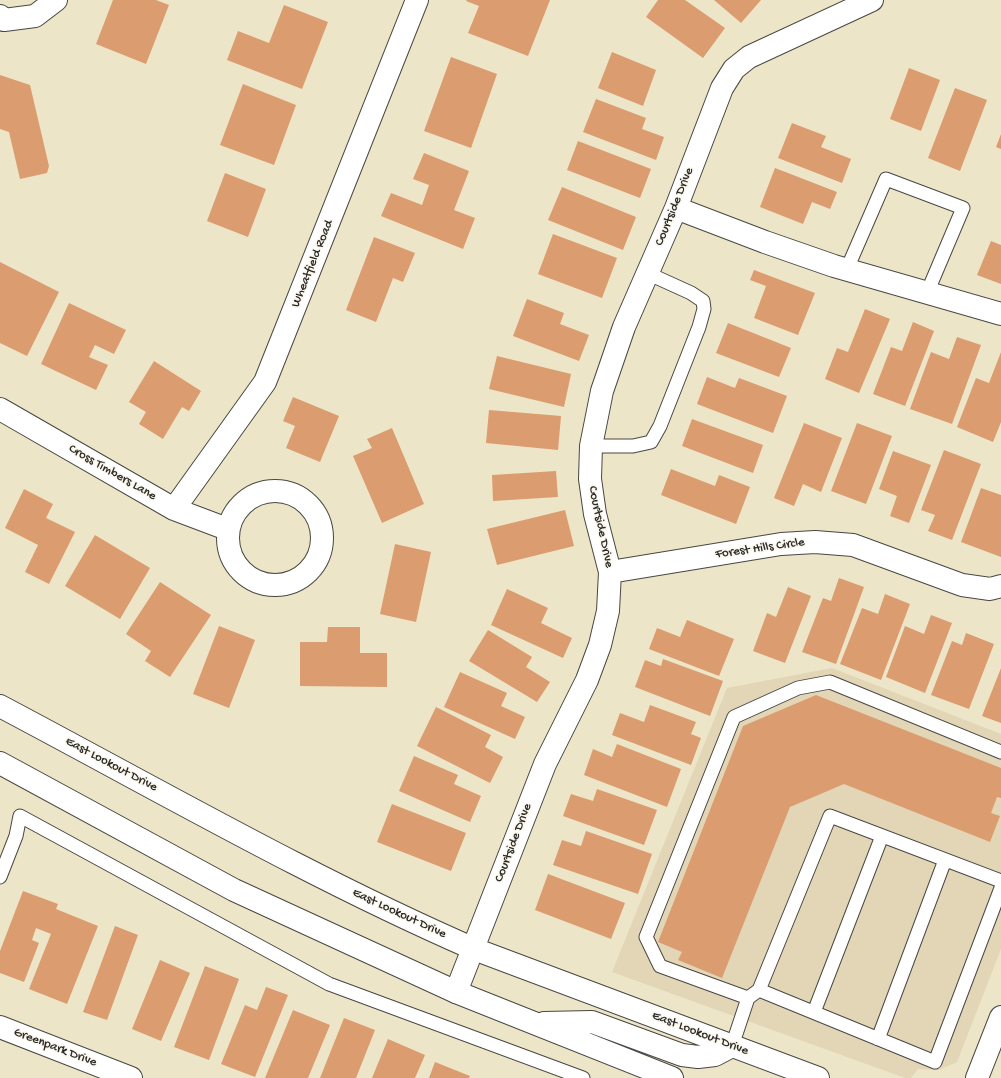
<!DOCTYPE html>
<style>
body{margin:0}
canvas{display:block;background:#ede5c7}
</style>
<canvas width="1001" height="1078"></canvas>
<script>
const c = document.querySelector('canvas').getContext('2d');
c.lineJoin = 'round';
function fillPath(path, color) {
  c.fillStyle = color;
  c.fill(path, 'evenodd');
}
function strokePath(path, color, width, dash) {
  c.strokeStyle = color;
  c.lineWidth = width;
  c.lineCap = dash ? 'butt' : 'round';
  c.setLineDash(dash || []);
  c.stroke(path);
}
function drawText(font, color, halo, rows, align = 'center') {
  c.font = font + ' "Gochi Hand",sans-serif';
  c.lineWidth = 3;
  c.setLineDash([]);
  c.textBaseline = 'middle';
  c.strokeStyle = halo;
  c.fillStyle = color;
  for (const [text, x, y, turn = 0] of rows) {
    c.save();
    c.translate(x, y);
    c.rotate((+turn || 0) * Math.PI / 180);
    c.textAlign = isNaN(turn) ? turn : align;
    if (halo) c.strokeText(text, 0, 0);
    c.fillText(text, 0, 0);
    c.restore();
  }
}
const built = new Path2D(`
 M832 668 1001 734V949L957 1062 939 1070 918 1069 911 1078H905L612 972 727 688Z`);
const building = new Path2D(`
 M113 0H156L169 5 146 64 96 44Z
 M467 0H550L528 56 468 33 479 6 466 1Z
 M658 0H685L725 28 703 58 646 17Z
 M714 0H761L741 23Z
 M284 5 328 22 302 89 227 60 238 31 269 43Z
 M612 52 656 70 643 106 598 88Z
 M451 57 497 74 471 148 424 131Z
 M909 68 940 80 921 131 890 119Z
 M0 75 30 85 49 166 47 173 20 179 9 132 0 129Z
 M243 84 296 105 274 165 220 145Z
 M955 88 987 100 960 171 928 158Z
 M596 99 646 118 642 129 664 137 656 160 583 132Z
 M792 123 826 136 821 147 851 159 842 183 778 158Z
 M1001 134V149L996 147Z
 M578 141 651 169 640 198 567 170Z
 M424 153 469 171 454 210 475 218 463 249 381 216 391 193 422 205 429 185 413 179Z
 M775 168 837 192 830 209 812 202 803 224 760 207Z
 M225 173 266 189 248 237 207 221Z
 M562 187 636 217 623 250 548 220Z
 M553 234 617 258 602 298 538 274Z
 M374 237 415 253 403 282 393 278 376 322 346 310Z
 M991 241 1001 245V284L977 275Z
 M0 262 59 292 27 356 0 343Z
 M754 270 815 293 798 335 754 318 766 286 750 280Z
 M527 299 564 313 560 324 589 335 579 361 513 336Z
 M69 303 126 330 114 354 95 345 89 357 108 365 96 390 41 364Z
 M865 309 890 319 859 393 825 379 837 348 848 352Z
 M913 322 934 331 905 406 873 394 891 347 902 351Z
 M728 323 791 348 779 377 716 353Z
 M957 337 981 345 952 424 910 409 931 352 949 359Z
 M1001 352V422L993 442 957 427 976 378 989 383Z
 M497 356 571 374 564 407 489 389Z
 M154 361 201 391 189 411 182 407 163 439 139 424 146 412 129 402Z
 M707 377 735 388 739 378 787 396 773 433 697 404Z
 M293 397 339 416 320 462 286 448 295 426 283 421Z
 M489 410 561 416 558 450 486 443Z
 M692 419 763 445 753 473 682 446Z
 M804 423 842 438 821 492 803 484 794 506 774 498Z
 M857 423 892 436 866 504 831 491Z
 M392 428 424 504 382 523 353 456 372 448 367 439Z
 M944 450 981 464 952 540 928 531 935 515 921 510Z
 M893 451 931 465 909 523 890 516 897 496 879 489Z
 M671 469 715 486 719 475 750 487 736 524 661 495Z
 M556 471 558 497 493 501 492 475Z
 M981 488 1001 495V557L961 542Z
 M24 489 53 504 46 518 75 532 49 584 25 572 38 545 5 528Z
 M565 510 574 546 497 565 487 529Z
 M95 535 150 568 120 619 65 586Z
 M395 544 431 552 416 622 380 614Z
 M839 578 864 587 836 664 802 652 823 598 831 601Z
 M160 582 211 615 170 677 145 661 151 651 126 634Z
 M788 587 811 596 785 663 753 651 767 613 776 617Z
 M507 589 548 608 541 623 572 638 563 658 491 625Z
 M885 594 910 604 881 680 840 664 862 608 878 614Z
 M931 615 952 623 925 693 886 677 905 626 924 634Z
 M687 620 734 639 719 676 649 649 657 628 680 637Z
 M219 626 255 640 229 708 193 694Z
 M328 627H360V653H387V687L300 686V642H327Z
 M488 630 532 657 526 667 550 682 537 702 469 661Z
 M966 633 994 644 969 709 931 695 952 641 962 645Z
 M663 659 723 681 710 716 635 687 645 660 661 666Z
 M1001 668V723L982 716Z
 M460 672 507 693 501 706 525 717 515 739 444 707Z
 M816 695 1001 768V798L997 797 991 813 1000 816 990 842 844 784 790 807 722 978 678 960 682 952 658 942 743 726Z
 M650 705 696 722 691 734 701 738 691 765 612 735 620 713 644 722Z
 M436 707 491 735 485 747 503 757 490 783 417 746Z
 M617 744 681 769 667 807 584 775 593 749 612 757Z
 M414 756 458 775 454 784 481 796 470 822 399 791Z
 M597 789 657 810 644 845 563 816 571 794 593 801Z
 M392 804 466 833 451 871 377 842Z
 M586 831 652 854 638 894 553 865 562 840 581 846Z
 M548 874 625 903 611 939 535 910Z
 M23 891 58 904 56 909 98 926 67 1004 29 989 51 934 36 928 32 940 39 943 24 982 0 973V951Z
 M115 926 138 935 107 1020 83 1012Z
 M160 960 190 973 161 1041 132 1029Z
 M205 966 239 979 209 1060 174 1047Z
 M266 987 288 995 255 1077 221 1064 245 1005 257 1010Z
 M293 1010 330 1025 308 1078H265Z
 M344 1018 375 1030 356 1078H320Z
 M388 1039 425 1055 415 1078H372Z
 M435 1062 470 1076 469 1078H429Z`);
const service = new Path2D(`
 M847 269 886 179 963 208 927 293
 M591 446H633L651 442 660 426 699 327 704 309 703 301 691 293 647 273
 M0 877 16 836 20 816 329 984 583 1078
 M759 990 830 816 1001 881
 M748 998 759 990 935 1062 1001 888
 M814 1012 882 836
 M878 1039 945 860
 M732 1046 748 998 660 966 646 937 734 717 798 688 830 682 1001 752`);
const minor = new Path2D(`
 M0 16 4 20 35 16 56 0
 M676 208 765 242 834 266 1001 314
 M0 409 174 509 227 529
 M228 538a47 47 0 1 1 94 0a47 47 0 1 1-94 0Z
 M174 509 265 382 417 0
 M610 572 781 544 815 542 853 545 962 585 990 589 1001 586
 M456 992 545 764 587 680 600 645 608 611 610 572 595 514 590 479 591 446 602 391 624 327 676 208 722 88 734 69 749 57 872 0
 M0 1027 131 1078`);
const secondary = new Path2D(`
 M0 706C157 789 311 878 474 949L818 1078
 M0 763 234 890 456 992 672 1078
 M544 1023 592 1022 682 1055 698 1057 715 1055 732 1046`);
const primary = new Path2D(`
 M977 1078 1001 1017`);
const streetNames = [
 ["Courtside Drive",675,207,-68],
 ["Wheatfield Road",313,264,-68],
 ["Cross Timbers Lane",112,473,30],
 ["Courtside Drive",600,527,78],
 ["Forest Hills Circle",760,549,-8],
 ["East Lookout Drive",111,765,28],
 ["Courtside Drive",514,843,-69],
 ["East Lookout Drive",399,914,25],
 ["East Lookout Drive",700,1034,21],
 ["Greenpark Drive",55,1048,21]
];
fillPath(built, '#e2d6b7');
fillPath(building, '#db9c70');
strokePath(service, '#484742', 15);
strokePath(minor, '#484742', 24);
strokePath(secondary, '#484742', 24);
strokePath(primary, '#484742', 24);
strokePath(service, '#fff', 13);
strokePath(minor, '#fff', 22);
strokePath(secondary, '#fff', 22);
strokePath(primary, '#fff', 22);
drawText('13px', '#2b2b2b', '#fbf7ec', streetNames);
</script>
